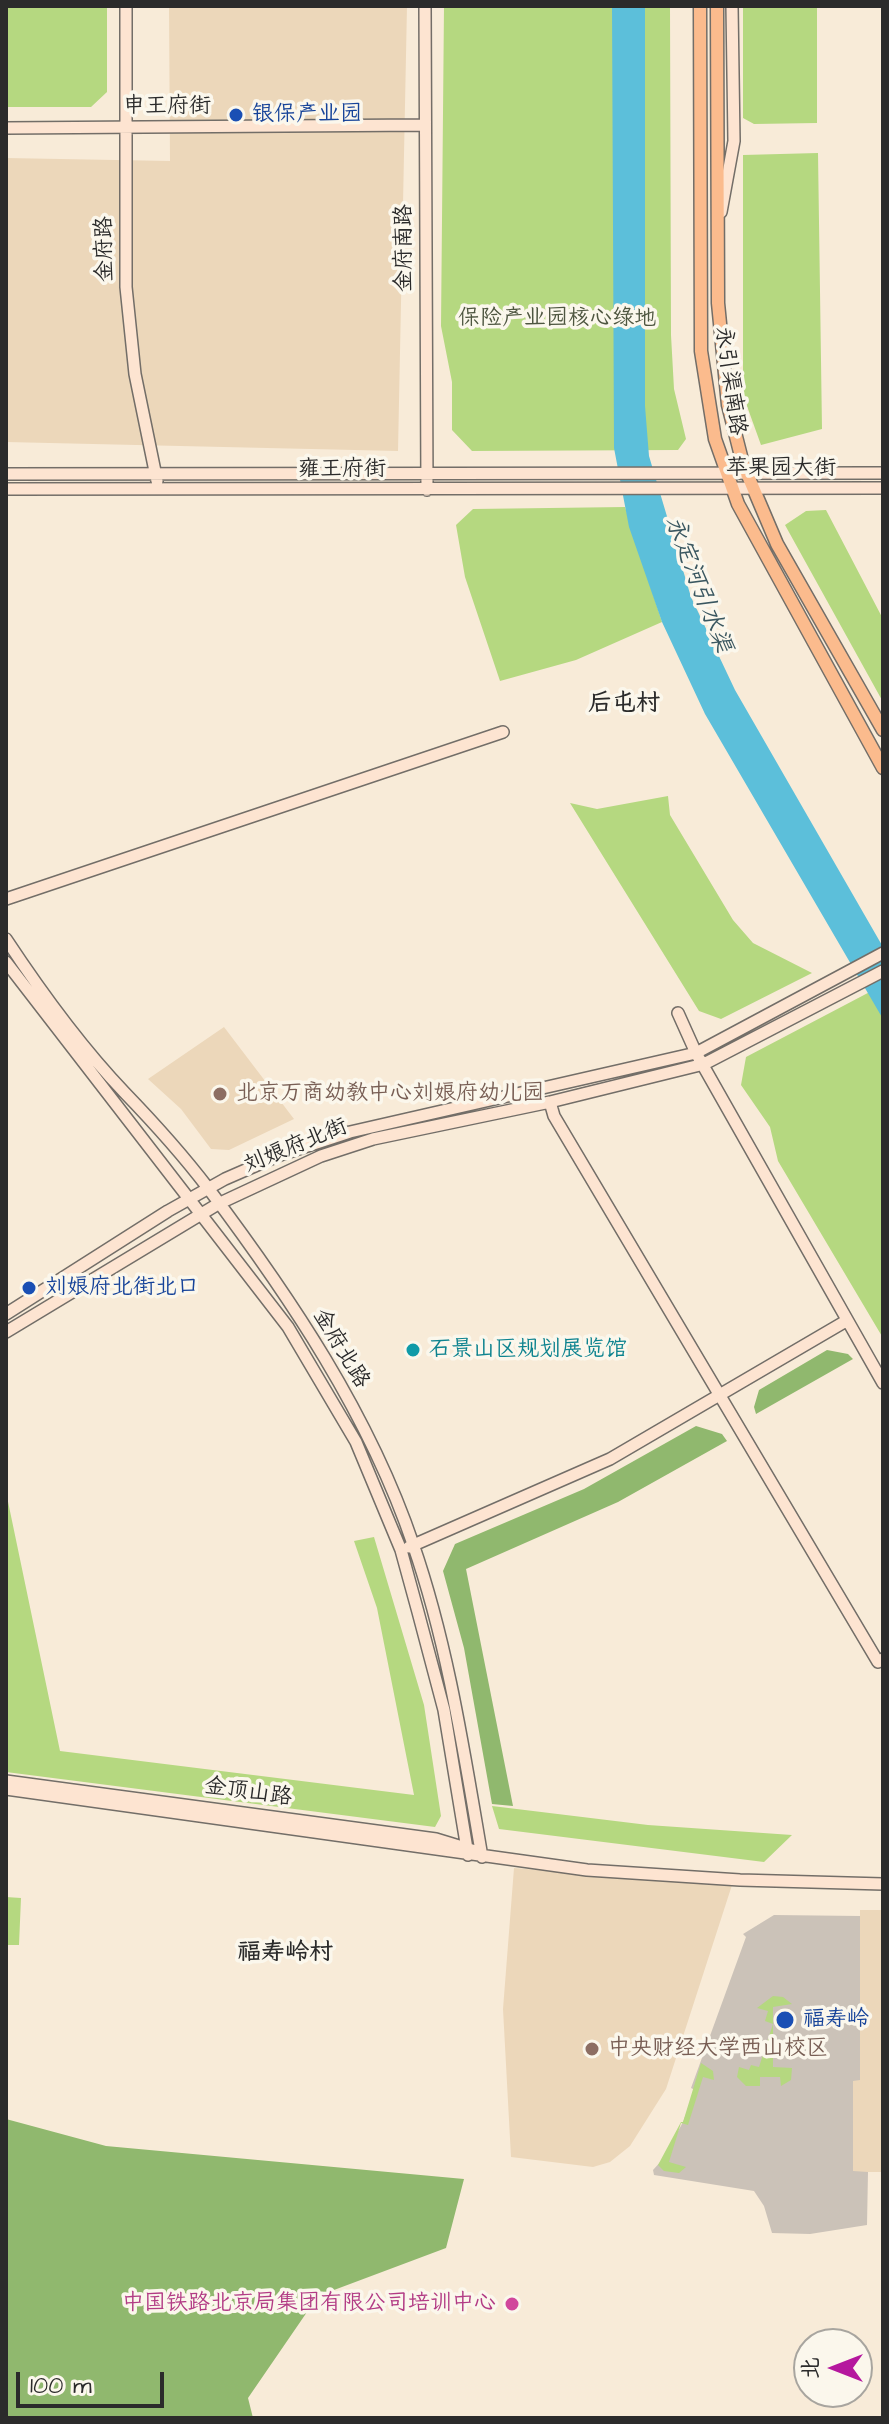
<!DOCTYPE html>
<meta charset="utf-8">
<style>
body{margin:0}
#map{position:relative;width:889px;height:2424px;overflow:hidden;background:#f8ebd8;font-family:"Architects Daughter","LXGW WenKai TC",sans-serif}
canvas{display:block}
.frame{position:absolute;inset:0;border:8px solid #2b2b2b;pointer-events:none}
.north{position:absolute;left:793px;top:2328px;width:80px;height:80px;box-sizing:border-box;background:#fbf7ec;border:2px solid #a8a59f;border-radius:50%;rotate:270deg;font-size:22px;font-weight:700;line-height:32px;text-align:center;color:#2b2b2b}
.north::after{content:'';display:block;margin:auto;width:28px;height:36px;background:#b5179e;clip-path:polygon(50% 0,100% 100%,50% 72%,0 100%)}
.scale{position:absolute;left:16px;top:2372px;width:148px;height:36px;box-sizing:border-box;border:4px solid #2b2b2b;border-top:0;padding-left:10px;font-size:24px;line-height:28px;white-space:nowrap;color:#2b2b2b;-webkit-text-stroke:6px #fbf7ec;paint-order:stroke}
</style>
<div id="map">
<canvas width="889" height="2424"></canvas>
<div class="frame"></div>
<div class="north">北</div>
<div class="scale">100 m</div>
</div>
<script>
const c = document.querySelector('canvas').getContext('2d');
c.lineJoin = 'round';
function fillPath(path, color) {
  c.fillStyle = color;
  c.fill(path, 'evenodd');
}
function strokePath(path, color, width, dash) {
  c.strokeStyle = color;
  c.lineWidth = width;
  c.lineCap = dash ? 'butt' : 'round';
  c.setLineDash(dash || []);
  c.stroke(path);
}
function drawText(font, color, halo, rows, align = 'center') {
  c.font = font + ' "Architects Daughter","LXGW WenKai TC",sans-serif';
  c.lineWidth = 7;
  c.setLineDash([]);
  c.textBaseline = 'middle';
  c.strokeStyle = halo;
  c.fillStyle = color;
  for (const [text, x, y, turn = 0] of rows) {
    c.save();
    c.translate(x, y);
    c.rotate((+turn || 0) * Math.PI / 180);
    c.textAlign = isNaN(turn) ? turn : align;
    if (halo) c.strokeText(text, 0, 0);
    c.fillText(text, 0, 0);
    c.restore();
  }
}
const built = new Path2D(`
 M169 6H407L398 451 6 442V158L170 161Z
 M224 1027 294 1119 229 1150 211 1149 181 1109 148 1079Z
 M514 1868 732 1885 666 2089 630 2146 610 2162 593 2167 511 2157 503 2009Z
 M860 1910H883V2172H853V2080H860Z`);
const industrial = new Path2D(`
 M774 1915 860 1916V2080L853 2081V2171L868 2172 867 2225 810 2234 772 2233 764 2206 754 2191 654 2175 653 2170 663 2159 683 2122 695 2090 691 2088 746 1937 743 1934Z`);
const green = new Path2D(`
 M6 6H107V92L91 107H6Z
 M444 6H670L671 335 674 389 686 439 678 450 472 451 452 430V382L441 326Z
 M743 6H817V123L754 124 743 118Z
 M818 153 822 429 761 445 743 395V155Z
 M625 507 662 622 576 660 500 681 465 577 456 525 473 509Z
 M826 510 883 619V702L785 525 806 511Z
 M668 796 670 815 733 920 753 943 812 973 721 1019 699 1011 570 803 597 809Z
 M883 985V1338L778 1161 770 1127 741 1085 746 1057Z
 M6 1492 60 1751 414 1795 377 1608 354 1541 374 1537 424 1705 441 1816 435 1827 6 1772Z
 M492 1806 648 1825 792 1835 764 1862 499 1829Z
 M6 1897 21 1898 19 1945H6Z
 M773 1996 783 1997 792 2004 773 2007V2067L792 2068 791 2080 781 2086 780 2077H760V2086H746L737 2077 739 2067 749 2070 751 2065 759 2067 773 2024 765 2021 768 2011 757 2008Z
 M701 2063 713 2071 714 2080 703 2077 688 2125 681 2123 669 2162 686 2167 679 2173 664 2171 658 2165 681 2122H683Z`);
const forest = new Path2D(`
 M827 1350 848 1354 853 1359 756 1414 754 1407 759 1390Z
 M696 1426 722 1434 727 1441 618 1502 466 1569 513 1806 492 1804 464 1648 443 1571 455 1544 584 1489Z
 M6 2119 106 2146 464 2179 446 2248 318 2296 248 2398 253 2418H6Z`);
const water = new Path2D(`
 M612 6H645V406L649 456 691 597 735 690 883 947V1019L705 714 662 622 629 527 614 448Z`);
const secondary = new Path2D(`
 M126 6V287L135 374 157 481
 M425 6 427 490
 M6 128 424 125
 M721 212 734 141 732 6
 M6 474 883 473
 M6 489 883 488
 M6 899 503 732
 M6 939C41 992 81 1047 125 1093 154 1123 182 1154 208 1188 290 1297 369 1414 413 1544 448 1645 464 1752 482 1857
 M6 962 288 1327 356 1442 401 1550 418 1612 444 1710 468 1855
 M678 1013 696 1053 883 1383
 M550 1102 554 1116 878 1662 883 1659
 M6 1314 168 1211 225 1179 280 1155 350 1132 696 1053 883 953
 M6 1332 218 1204 321 1156 373 1139 550 1102 704 1064 883 971
 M409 1547 610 1459 846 1321
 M6 1781 436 1839 472 1850
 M6 1789 587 1870 740 1880 883 1884`);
const primary = new Path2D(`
 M700 6 701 351 715 439 738 504 883 768
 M717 6 718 303 728 405 743 464 777 544 883 730`);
const markers = [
 [236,115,8,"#1a4fb4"],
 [220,1094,8,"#8d6e63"],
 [29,1288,8,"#1a4fb4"],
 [413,1350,8,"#0f9aa8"],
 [785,2020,10,"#1a4fb4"],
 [592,2049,8,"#8d6e63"],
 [512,2304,8,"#d1479c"]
];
const streetNames = [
 ["申王府街",167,107],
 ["金府南路",405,248,-90],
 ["金府路",106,249,-91],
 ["永引渠南路",729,381,82],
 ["苹果园大街",781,469],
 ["雍王府街",342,470],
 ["刘娘府北街",296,1147,-22],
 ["金府北路",340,1349,59],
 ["金顶山路",248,1793,8]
];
const transitNames = [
 ["银保产业园",252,115],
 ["刘娘府北街北口",45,1288],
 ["福寿岭",803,2020]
];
const parkNames = [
 ["保险产业园核心绿地",557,319]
];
const educationNames = [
 ["北京万商幼教中心刘娘府幼儿园",236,1094],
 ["中央财经大学西山校区",608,2049]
];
const cultureNames = [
 ["石景山区规划展览馆",429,1350]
];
const hotelNames = [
 ["中国铁路北京局集团有限公司培训中心",496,2304]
];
const waterNames = [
 ["永定河引水渠",697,585,69]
];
const neighbourhoodNames = [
 ["后屯村",624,705],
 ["福寿岭村",285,1954]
];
fillPath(built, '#ecd7ba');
fillPath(industrial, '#cbc2b8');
fillPath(green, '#b5d880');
fillPath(forest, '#90b86e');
fillPath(water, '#5cbfda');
strokePath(secondary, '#736e68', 14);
strokePath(primary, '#736e68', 15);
strokePath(secondary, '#fde4d1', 11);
strokePath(primary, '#fbbb8d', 12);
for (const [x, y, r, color] of markers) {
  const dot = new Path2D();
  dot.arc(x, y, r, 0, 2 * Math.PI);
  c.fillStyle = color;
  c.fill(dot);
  strokePath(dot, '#fbf7ec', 3);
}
drawText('22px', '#2b2b2b', '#fbf7ec', streetNames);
drawText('22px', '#164399', '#fbf7ec', transitNames, 'left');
drawText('22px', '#4e5640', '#fbf7ec', parkNames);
drawText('22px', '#785e54', '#fbf7ec', educationNames, 'left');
drawText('22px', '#0d838f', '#fbf7ec', cultureNames, 'left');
drawText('22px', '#b23c85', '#fbf7ec', hotelNames, 'right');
drawText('italic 24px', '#3a5760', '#fbf7ec', waterNames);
drawText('bold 24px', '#2b2b2b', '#fbf7ec', neighbourhoodNames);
</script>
